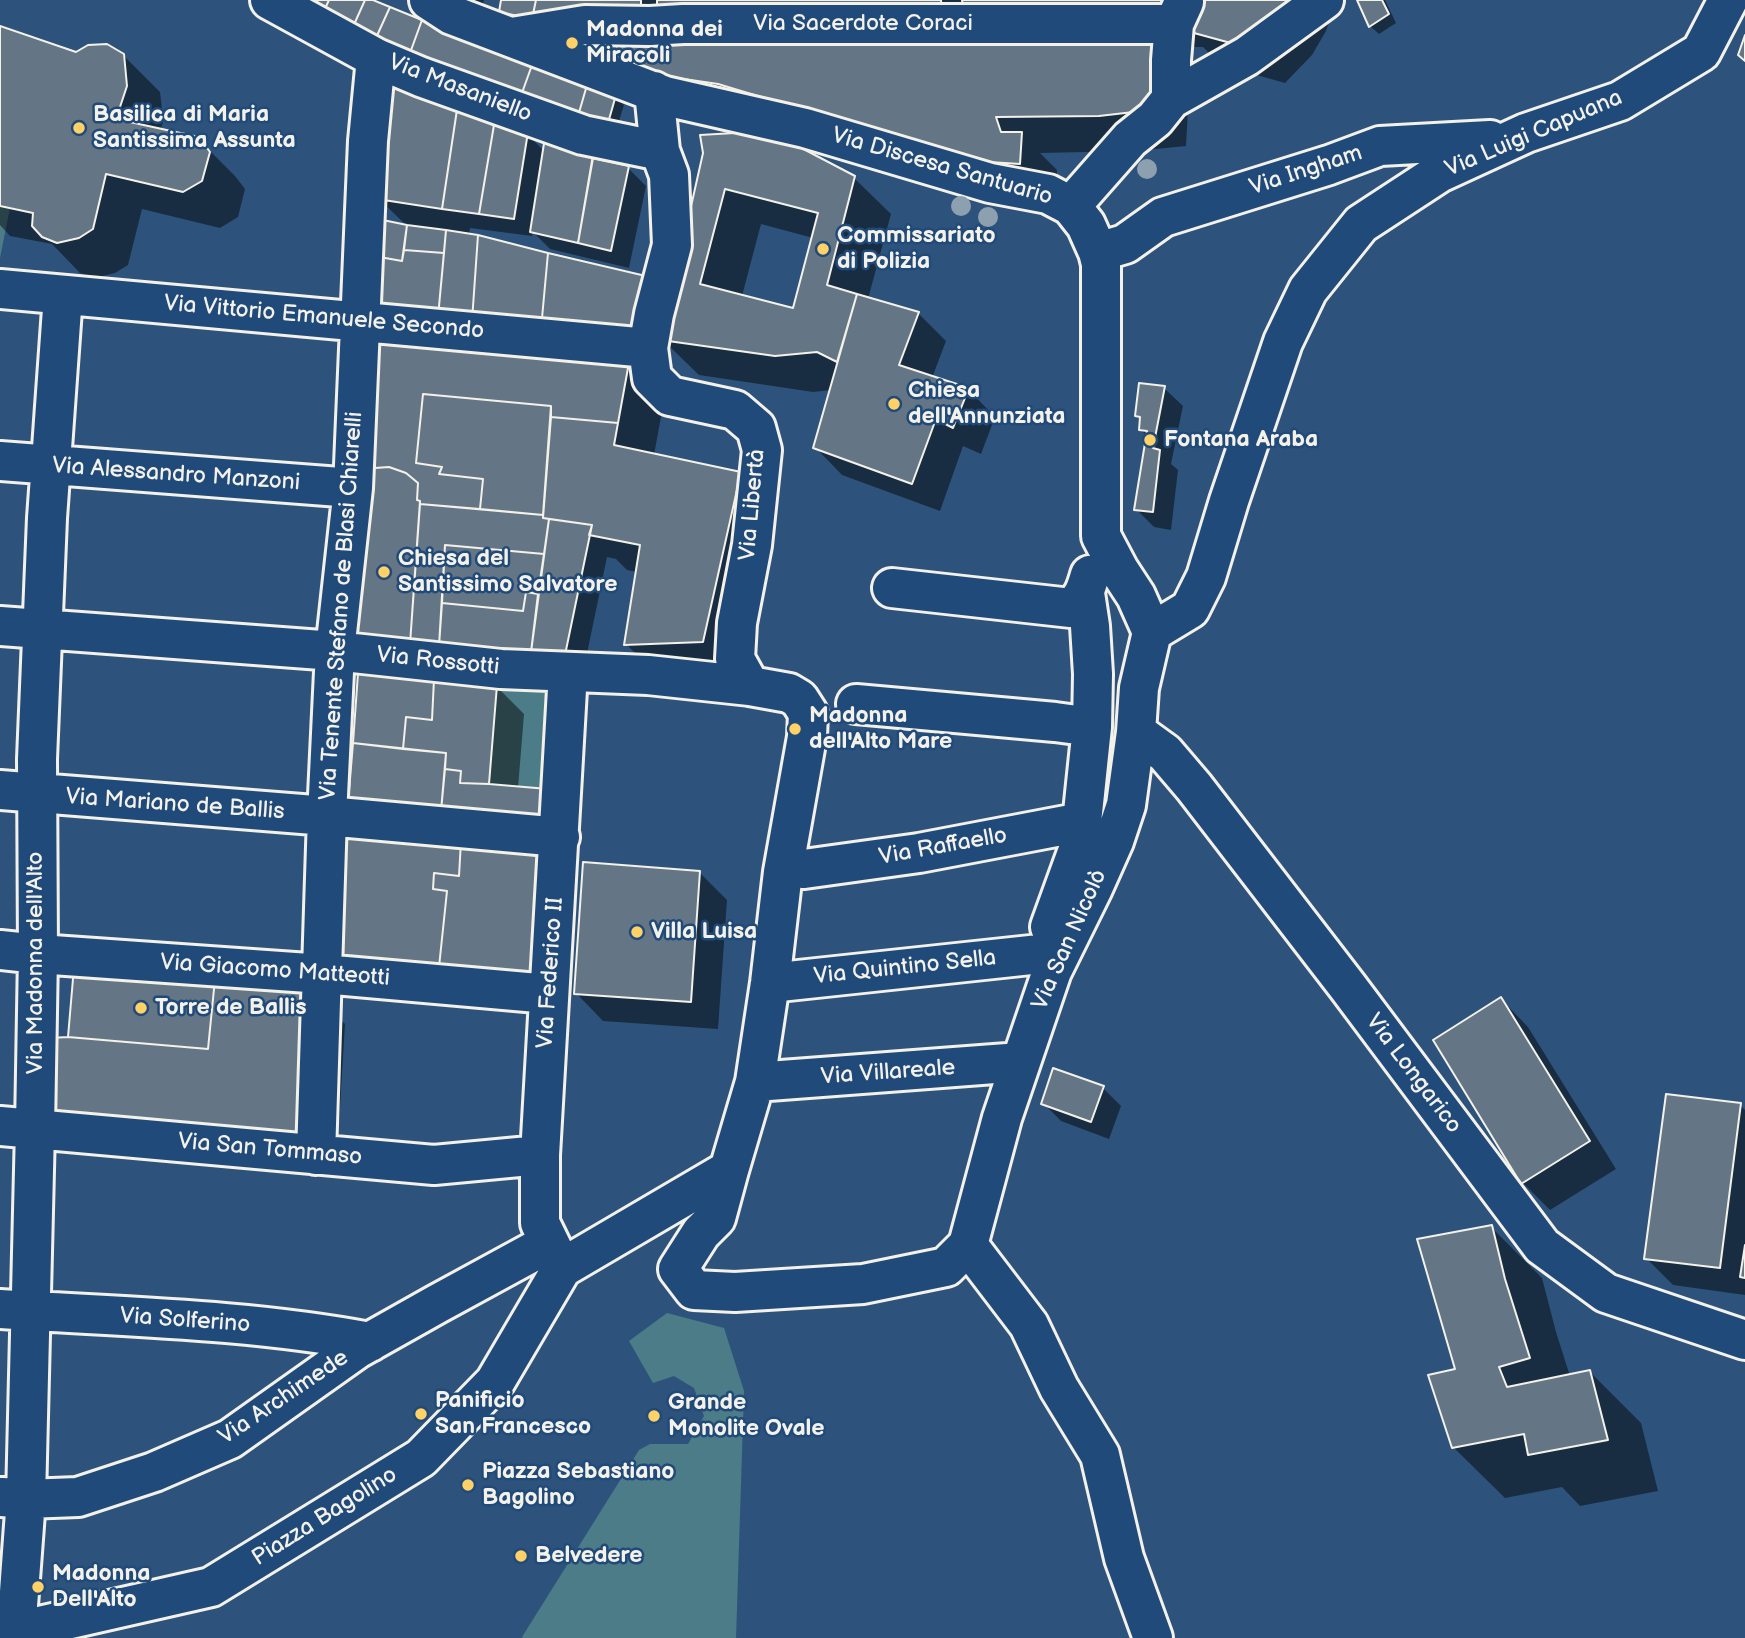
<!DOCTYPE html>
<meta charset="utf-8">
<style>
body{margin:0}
canvas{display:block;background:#2d537c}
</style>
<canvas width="1745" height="1638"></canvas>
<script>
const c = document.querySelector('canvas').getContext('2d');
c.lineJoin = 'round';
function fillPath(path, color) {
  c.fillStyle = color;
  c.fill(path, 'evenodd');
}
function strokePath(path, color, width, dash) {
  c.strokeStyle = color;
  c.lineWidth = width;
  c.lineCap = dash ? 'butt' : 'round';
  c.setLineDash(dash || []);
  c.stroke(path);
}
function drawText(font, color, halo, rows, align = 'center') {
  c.font = font + ' "Balsamiq Sans",sans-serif';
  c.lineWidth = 5;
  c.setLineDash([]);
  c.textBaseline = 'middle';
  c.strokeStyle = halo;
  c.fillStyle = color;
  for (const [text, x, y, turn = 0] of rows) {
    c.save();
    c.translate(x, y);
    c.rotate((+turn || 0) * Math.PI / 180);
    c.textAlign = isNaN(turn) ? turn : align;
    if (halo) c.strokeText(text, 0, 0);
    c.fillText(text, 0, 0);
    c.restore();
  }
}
const green = new Path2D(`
 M0 206 10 208 0 258Z
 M497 685 556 689 548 789 489 784Z
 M667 1313 724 1328 744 1391 736 1638H523L522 1637 639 1450 650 1444H688L704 1416 694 1388 674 1376 653 1383 629 1341Z`);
const shadow = new Path2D(`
 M368 0 615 96 624 105 614 137Z
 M466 0H484L482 8Z
 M503 0H1337L1326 31 1312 55 1285 83 1221 65 1203 47H1164L1190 73 1186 146 1136 151 1040 153 1057 170 1055 199 680 108 608 43 528 39 501 12Z
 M1358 0H1385L1396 23 1379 34 1370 26Z
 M0 30 76 54 123 55 160 92 162 109 163 123 160 130 198 139 235 176 245 189 238 217 220 228 142 209 128 265 115 273 95 278 80 273 52 244 10 236 0 225Z
 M527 134 544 151H593L605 162 628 168 646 186 629 268 550 249 533 232 532 236 470 228 469 236 671 302 705 153 854 178 891 214 868 299 918 313 946 341 932 378 968 389 995 417 981 454 963 446 940 511 842 475 815 447 831 390 813 392 699 375 668 345 664 365 665 395 654 455 740 474 776 510 738 677 662 680 626 644 637 572 627 570 616 559 607 557 583 673 496 686 524 714 518 788 547 791 368 821 388 677 389 327 406 225 378 198ZM761 224 813 238 794 310 742 296Z
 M1164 388 1183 406 1171 464 1178 470 1171 530 1154 527 1136 509 1148 437 1141 430 1142 420 1137 415Z
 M699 872 727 900 718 1029 603 1021 576 993Z
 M309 988 345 1024 336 1175 69 1039Z
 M1501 999 1528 1027 1616 1169 1550 1210 1523 1183Z
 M1103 1088 1121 1106 1109 1139 1061 1121 1043 1103Z
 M1740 1105 1745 1110V1295L1673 1285 1646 1258Z
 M1491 1227 1542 1278 1556 1332 1570 1376 1590 1372 1641 1423 1658 1491 1580 1506 1562 1487 1505 1498 1453 1447 1457 1370Z`);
const building = new Path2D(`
 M299 0H329L322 15Z
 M329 0H365L352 29 322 15Z
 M365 0H373L390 7 375 40 352 29Z
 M501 0H536L532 19 499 12Z
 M536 0H641V13L532 19Z
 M657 0H941L942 12 657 15Z
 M962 0H1176L1172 11 964 12Z
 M1197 0H1287L1277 19 1249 48 1183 30Z
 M1357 0H1382L1389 14 1369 27Z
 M390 7 422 20 410 53 375 40Z
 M422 20 532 65 518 104 410 53Z
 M0 26 76 52 88 45 107 44 124 54 127 86 116 119 199 137 210 152 202 181 183 192 106 174 93 229 79 238 57 243 42 237 32 226 33 213 0 206Z
 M1155 35 1151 110 1099 116 996 117 1001 132H1022L1020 164 973 161 718 84 643 73 603 52 609 38Z
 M1745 35V61L1738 55Z
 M532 65 587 85 576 123 518 104Z
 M391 75 458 103 442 209 377 199Z
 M587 85 616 95 606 130 576 123Z
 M458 103 495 119 479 214 442 209Z
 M495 119 528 132 514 219 479 214Z
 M769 131 855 176 827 285 857 294 837 362 817 352 775 356 661 340 703 153 700 135ZM725 189 818 213 793 308 700 284Z
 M545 137 594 149 578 243 530 232Z
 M593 158 629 166 611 251 578 243Z
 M378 219 407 225 402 261 374 256Z
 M407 225 446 230 444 253 404 250Z
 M446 230 478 235 472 321 438 317Z
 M478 235 548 253 541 329 472 321Z
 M404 250 444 253 438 317 369 309 374 256 402 261Z
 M548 253 650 277 637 338 541 329Z
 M857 294 919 312 899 365 969 388 953 428 936 419 912 484 813 448Z
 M375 334 630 357 618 423 551 417V406L423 394 416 463 442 467 439 474 483 479 480 509 420 504V501L417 500 418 483 406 473 389 467 375 468 362 480Z
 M1139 383 1165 386 1153 448 1160 450 1153 512 1134 510 1147 431 1139 430 1140 417 1135 416Z
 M423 394 551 406 543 515 480 509 483 479 439 474 442 467 416 463Z
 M551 417 618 423 614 445 741 472 703 642 624 645 640 545 589 535 592 525 543 518Z
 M389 467 406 473 418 483 417 500 420 501 410 644 349 641 362 480 375 468Z
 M420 504 543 515V518L549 519 544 554 445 545 439 646 410 644Z
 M549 519 592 525 565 655 531 652Z
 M445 545 544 554 538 594 526 592 523 611 442 603Z
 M526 592 538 594 531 652 439 646 442 603 523 611Z
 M358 673 434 679 432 720 406 717 403 749 353 743Z
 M434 679 497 685 489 784 460 783 461 771 445 769 446 753 403 749 406 717 432 720Z
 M353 743 446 753 441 811 348 803Z
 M445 769 461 771 460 783 489 784 548 789 545 820 441 811Z
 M344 832 461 841 459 876 434 873 433 889 447 891 439 967 338 959Z
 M461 841 545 848 535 975 439 967 447 891 433 889 434 873 459 876Z
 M583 862 700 871 691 1002 574 994Z
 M74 967 215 979 208 1049 68 1037Z
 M215 979 310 986 300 1140 49 1118 50 1038 68 1037 208 1049Z
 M1501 997 1590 1141 1521 1184 1433 1040Z
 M1053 1068 1104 1086 1091 1122 1041 1104Z
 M1666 1094 1741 1103 1720 1268 1644 1259Z
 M1492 1225 1505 1279 1530 1358 1499 1367 1507 1387 1590 1370 1608 1440 1528 1455 1524 1434 1452 1448 1428 1375 1455 1369 1417 1239Z
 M1745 1245V1278L1740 1277Z`);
const minor = new Path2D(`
 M270 0 376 58 421 77 583 135 660 151
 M429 0 452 15 665 96 805 128 990 183 1048 194 1071 206 1086 225 1098 252 1101 264V536L1119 570 1136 596 1152 632
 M512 37 585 25 650 26 683 24H1174
 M654 91 660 151 669 175 672 245 654 314 648 348 652 378 670 396 735 410 756 428 762 450 752 545 737 623 735 659 750 686
 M1171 99V60L1174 24 1184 2
 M1071 206 1130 139 1155 119 1171 99 1247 56 1324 0
 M1098 252 1125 244 1163 217 1329 165 1380 146 1490 140
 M0 289 648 348
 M0 461 353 488
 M892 588 1071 608C1083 599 1086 589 1090 575
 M0 626 335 651 501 669 648 675 750 686 789 693 799 699 808 713 807 737 783 872 770 983 755 1082 729 1170 716 1218 701 1233 678 1269 694 1290 735 1292 863 1284 946 1267 968 1245 1002 1118 1052 971 1093 888 1114 841 1126 805 1136 732 1139 688 1152 632
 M1152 632 1190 609 1206 577 1229 501 1283 342 1308 290 1361 224 1439 173 1526 133 1620 101 1701 52 1728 0
 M856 704 1055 722 1092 727
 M1136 732 1165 753 1194 787 1348 987 1542 1246 1606 1293 1745 1340
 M0 790 327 816 560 837
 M804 869 919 853 1082 822
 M1050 927 1079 847 1082 822 1092 727 1093 674 1090 626 1085 593
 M0 950 38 954 323 974 549 994
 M770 983 1040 954
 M755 1082 1021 1062
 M0 1126 434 1165 540 1155
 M316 1155 327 816 335 651 353 488 368 141 376 58
 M968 1245 1029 1325 1059 1388 1100 1455 1124 1558 1153 1638
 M561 1266 540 1223V1155L568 672
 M0 1309C123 1317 248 1319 370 1342
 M2 1497 26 1499 78 1497 154 1472 230 1439 357 1349 437 1304 549 1243
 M16 1632 26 1499 35 1129 38 954 37 759 47 518 63 295
 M0 1635 211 1587 421 1458 495 1382 562 1268 729 1170`);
const trees = [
 [1147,169],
 [961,206],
 [988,217]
];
const markers = [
 [572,43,7,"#ffd166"],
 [79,128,7,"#ffd166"],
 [823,249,7,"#ffd166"],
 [894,404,7,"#ffd166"],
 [1150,440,7,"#ffd166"],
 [384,572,7,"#ffd166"],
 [795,729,7,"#ffd166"],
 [637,932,7,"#ffd166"],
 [141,1008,7,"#ffd166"],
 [421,1414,7,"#ffd166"],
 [654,1416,7,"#ffd166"],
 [468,1485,7,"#ffd166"],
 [521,1556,7,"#ffd166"],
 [38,1587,7,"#ffd166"]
];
const streetNames = [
 ["Via Sacerdote Coraci",863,24],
 ["Via Masaniello",460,89,21],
 ["Via Luigi Capuana",1534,134,-23],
 ["Via Discesa Santuario",942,167,16],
 ["Via Ingham",1306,171,-18],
 ["Via Vittorio Emanuele Secondo",324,318,5],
 ["Via Alessandro Manzoni",176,475,4],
 ["Via Libertà",753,505,-85],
 ["Via Tenente Stefano de Blasi Chiarelli",342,606,-86],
 ["Via Rossotti",438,662,6],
 ["Via Mariano de Ballis",175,805,4],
 ["Via Raffaello",943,847,-10],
 ["Via San Nicolò",1070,940,-66],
 ["Via Madonna dell'Alto",36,963,-90],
 ["Via Quintino Sella",905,968,-6],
 ["Via Giacomo Matteotti",275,971,4],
 ["Via Federico II",551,973,-86],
 ["Via Villareale",888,1073,-4],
 ["Via Longarico",1413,1074,53],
 ["Via San Tommaso",270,1150,5],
 ["Via Solferino",185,1321,4],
 ["Via Archimede",284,1398,-34],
 ["Piazza Bagolino",325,1517,-32]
];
const poiNames = [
 ["Madonna dei",586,30],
 ["Miracoli",586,56],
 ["Basilica di Maria",93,115],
 ["Santissima Assunta",93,141],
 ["Commissariato",837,236],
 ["di Polizia",837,262],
 ["Chiesa",908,391],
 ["dell'Annunziata",908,417],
 ["Fontana Araba",1164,440],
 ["Chiesa del",398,559],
 ["Santissimo Salvatore",398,585],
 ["Madonna",809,716],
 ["dell'Alto Mare",809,742],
 ["Villa Luisa",651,932],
 ["Torre de Ballis",155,1008],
 ["Panificio",435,1401],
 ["San Francesco",435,1427],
 ["Grande",668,1403],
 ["Monolite Ovale",668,1429],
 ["Piazza Sebastiano",482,1472],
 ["Bagolino",482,1498],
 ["Belvedere",535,1556],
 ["Madonna",52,1574],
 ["Dell'Alto",52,1600]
];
fillPath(green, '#4b7c88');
fillPath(shadow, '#0007');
fillPath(building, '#647685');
strokePath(building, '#f4f1e8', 2);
strokePath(minor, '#f4f1e8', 44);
strokePath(minor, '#1f4a7a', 38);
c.fillStyle = '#8da0b0';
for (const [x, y] of trees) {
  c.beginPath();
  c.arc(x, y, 10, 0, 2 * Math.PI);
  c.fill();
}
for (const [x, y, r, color] of markers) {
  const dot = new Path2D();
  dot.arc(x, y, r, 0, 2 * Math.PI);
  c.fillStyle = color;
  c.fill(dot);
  strokePath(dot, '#1f4a7a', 2.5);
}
drawText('23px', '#f4f1e8', '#1f4a7a', streetNames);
drawText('bold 23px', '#f4f1e8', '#1f4a7a', poiNames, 'left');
</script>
